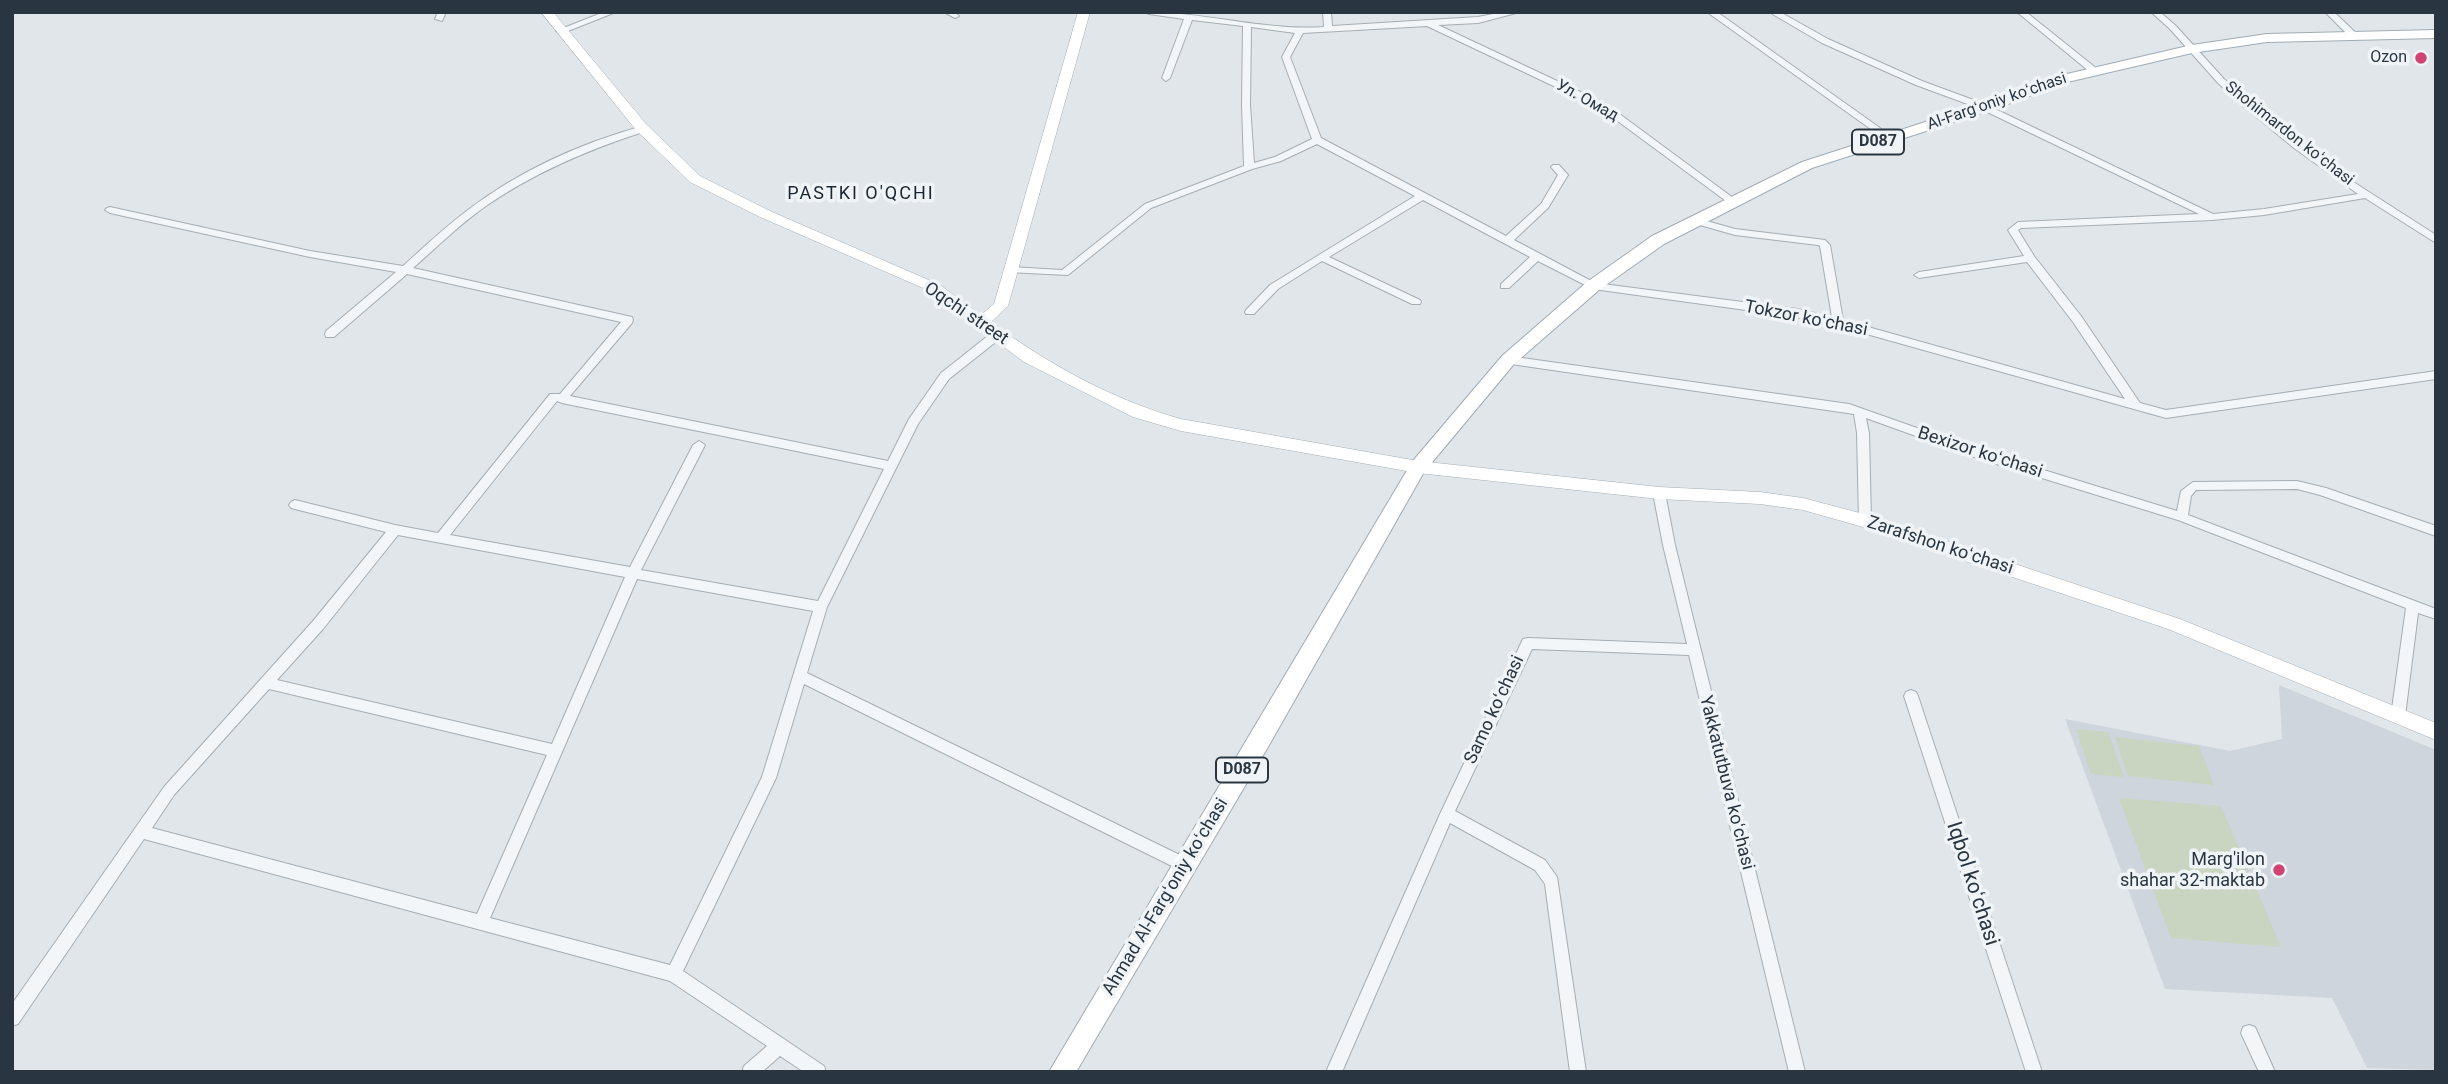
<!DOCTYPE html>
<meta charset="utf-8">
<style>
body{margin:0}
#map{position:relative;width:2448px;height:1084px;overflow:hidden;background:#e0e6ea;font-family:Roboto,sans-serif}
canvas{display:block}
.frame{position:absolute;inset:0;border:14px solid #293641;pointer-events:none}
</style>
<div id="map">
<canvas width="2448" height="1084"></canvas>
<div class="frame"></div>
</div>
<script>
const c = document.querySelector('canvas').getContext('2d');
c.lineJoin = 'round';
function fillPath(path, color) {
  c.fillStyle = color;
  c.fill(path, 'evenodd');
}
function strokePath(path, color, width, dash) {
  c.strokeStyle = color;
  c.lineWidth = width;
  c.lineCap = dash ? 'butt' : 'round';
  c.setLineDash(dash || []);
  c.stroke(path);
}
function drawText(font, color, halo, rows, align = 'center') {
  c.font = font + ' Roboto,sans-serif';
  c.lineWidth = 7;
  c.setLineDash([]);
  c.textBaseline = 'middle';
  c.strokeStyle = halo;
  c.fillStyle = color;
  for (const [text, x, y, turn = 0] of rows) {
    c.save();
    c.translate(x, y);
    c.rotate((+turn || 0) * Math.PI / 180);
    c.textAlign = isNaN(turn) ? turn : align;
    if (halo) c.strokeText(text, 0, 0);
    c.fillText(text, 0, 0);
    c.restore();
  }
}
const built = new Path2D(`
 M2279 685 2436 750V1070L2367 1068 2332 998 2165 989 2065 719 2230 751 2282 739Z`);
const green = new Path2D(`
 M2076 729 2108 732 2124 777 2091 774Z
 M2115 737 2199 746 2214 785 2128 776Z
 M2119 798 2221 806 2281 947 2171 938Z`);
const street = new Path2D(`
 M438 12H446L442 21 435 19Z
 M604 12H616L563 33 556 31Z
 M944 12H954L959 16 955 18Z
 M1145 12C1205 12 1264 31 1324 27L1323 12H1331L1332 26 1478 17 1503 12H1520L1478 23 1438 25 1606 104 1736 200V204H1730L1600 108 1427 26 1303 33 1290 57 1321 138 1506 236 1541 204 1558 175 1551 167 1553 165H1559L1568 175 1548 208 1514 240 1595 283 1797 309 1832 317 1820 246 1818 245 1735 235 1693 223 1691 221 1696 218 1735 229 1825 240 1830 245 1843 320 2125 399 2073 322 2027 262 1919 278 1914 275 1919 272 2024 256 2008 230 2018 222 2199 214 1981 109 1916 85 1822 43 1769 12H1780L1828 39 1922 81 1987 105 2213 214 2264 209 2358 194 2294 148 2242 105 2218 83 2170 29 2151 12H2160L2176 26 2224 79 2274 123 2355 183 2436 235V243L2365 198 2264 215 2212 220 2021 228 2018 230 2034 256 2081 316 2140 403 2166 410 2436 371V379L2166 418 1838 326 1797 317 1593 289 1538 261 1509 288H1501V284L1530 257 1423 200 1329 257 1420 300 1421 302 1420 304H1412L1322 261 1278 289 1254 314H1246L1245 312 1246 310 1270 285 1415 196 1317 144 1281 161 1252 169 1151 208 1068 275 1007 272V268L1011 267 1062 270 1145 204 1244 166 1242 105 1243 26 1192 20 1170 78 1166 81 1162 78 1184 19 1149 14ZM1251 27 1295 33 1282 57 1312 139 1275 157 1254 163 1250 105Z
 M1707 12H1717L1894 138 1889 141 1886 140Z
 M2017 12H2026L2096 68V72H2090Z
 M2325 12H2334L2356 33V37H2350Z
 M643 126 648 129 646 131C590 149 535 172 486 206 460 224 437 247 413 268L632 317 633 320 632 323 570 396 888 461 909 419 941 373 994 331H1002L1003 334 1002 337 949 379 918 424 827 607 807 673 1190 860 1192 865 1190 870 1185 872 1180 870 804 684 776 778 683 971 824 1066 826 1072H804L780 1056 762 1072H742L744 1066 767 1046 670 981 144 839 18 1024 12 1026V1004L164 787 313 621 386 532 291 508 289 505 291 502 295 500 395 525 438 533 550 394H560L621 322 407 274 334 337H326L325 334 326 331 396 272 310 257 110 213 105 210 107 208 110 207 310 251 403 266C424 247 445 227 468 210 519 171 581 143 643 126ZM557 401 562 403 884 469 818 601 641 570 705 445 699 441 693 445 630 567 450 535ZM398 535 625 577 552 744 277 680 323 629ZM637 579 813 611 762 777 670 965 490 918ZM269 689 547 755 477 914 152 828 174 795Z
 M1508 356 1849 404 1985 452 2177 511 2181 491 2193 482 2297 481 2326 488 2436 526V536L2320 495 2297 489 2196 490 2191 496 2188 515 2436 609V619L2418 613 2405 716 2403 720 2398 722 2393 720 2391 716 2406 608 2178 520 1977 458 1866 418 1869 433 1871 521 1865 526 1859 521 1857 433 1854 414 1504 363 1503 360 1504 357Z
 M1659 489 1665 493 1675 545 1805 1072H1789L1689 655 1532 649 1455 811 1545 860 1557 877 1586 1072H1570L1545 884 1535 870 1450 823 1342 1072H1326L1440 814 1523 639 1528 638 1687 644 1663 545 1653 493Z
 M1911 690 1916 692 1918 696 2042 1072H2026L1904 696 1906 692Z
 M2249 1025 2255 1027 2275 1072H2259L2241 1033 2243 1027Z`);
const secondary = new Path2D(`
 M541 12H553L646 124 700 176 770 211 940 285 981 315 994 304 1078 12H1090L1008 306 991 322C1048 364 1113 400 1181 419L1418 461 1659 487 1760 492 1803 498 1871 516 2180 619 2436 723V740L2168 629 1863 527 1803 510 1760 504 1659 499 1418 473 1181 431 1133 417 1024 362 930 291 760 217 690 182 636 130Z`);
const primary = new Path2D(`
 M2436 30V38L2267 42 2192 53 2063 83 2000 107 1812 168 1664 244 1599 290 1514 364 1424 472 1268 747 1076 1072H1049L1412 462 1502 356 1587 282 1652 236 1802 162 1990 101 2054 77 2192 45 2267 34Z`);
const markers = [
 [2421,58,7,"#d04473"],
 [2279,870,7,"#d04473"]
];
const farPoinames = [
 ["Ozon",2407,58]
];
const farStreetnames = [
 ["Ул. Омад",1587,101,29],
 ["Al-Fargʻoniy koʻchasi",1997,102,-19],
 ["Shohimardon koʻchasi",2289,134,38]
];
const shields = [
 [1878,142,52],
 [1242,770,52]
];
const shieldNames = [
 ["D087",1878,142],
 ["D087",1242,770]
];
const farQuarternames = [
 ["PASTKI O'QCHI",861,194]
];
const streetNames = [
 ["Oqchi street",966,314,34],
 ["Tokzor koʻchasi",1806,319,11],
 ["Bexizor koʻchasi",1980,453,18],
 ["Zarafshon koʻchasi",1940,546,18],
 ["Samo koʻchasi",1495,710,-65],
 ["Yakkatutbuva koʻchasi",1726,783,76],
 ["Ahmad Al-Fargʻoniy koʻchasi",1166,897,-59]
];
const poiNames = [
 ["Marg'ilon",2265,860],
 ["shahar 32-maktab",2265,881]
];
const nearStreetnames = [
 ["Iqbol koʻchasi",1972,884,72]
];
fillPath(built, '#ced5dc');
fillPath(green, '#c9d4c1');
strokePath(street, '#a5aeb4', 2);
strokePath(secondary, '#a5aeb4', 1);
strokePath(primary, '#a0acb5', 2);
fillPath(street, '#f3f6f8');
fillPath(secondary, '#fff');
fillPath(primary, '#fff');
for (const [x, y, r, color] of markers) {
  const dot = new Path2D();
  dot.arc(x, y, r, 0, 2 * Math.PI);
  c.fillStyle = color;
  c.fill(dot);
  strokePath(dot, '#f0f4f7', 2.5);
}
drawText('16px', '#293641', '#f0f4f7', farPoinames, 'right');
drawText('16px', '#293641', '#f0f4f7', farStreetnames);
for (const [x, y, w] of shields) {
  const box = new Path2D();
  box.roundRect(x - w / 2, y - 12.5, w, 25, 5);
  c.fillStyle = '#f0f4f7';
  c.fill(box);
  strokePath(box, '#293641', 2);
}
drawText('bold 16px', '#293641', null, shieldNames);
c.letterSpacing = '2px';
drawText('18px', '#1b2732', '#f0f4f7', farQuarternames);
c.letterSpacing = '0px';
drawText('18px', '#293641', '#f0f4f7', streetNames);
drawText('18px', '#293641', '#f0f4f7', poiNames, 'right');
drawText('21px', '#293641', '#f0f4f7', nearStreetnames);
</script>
